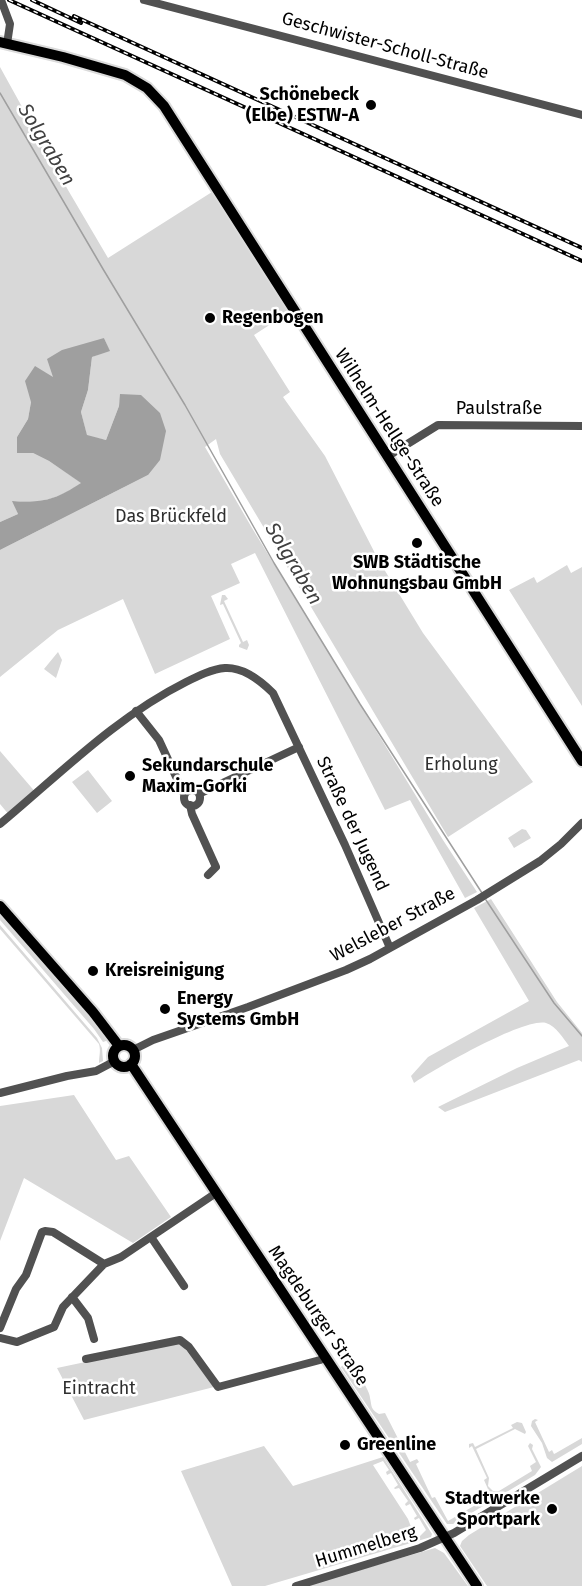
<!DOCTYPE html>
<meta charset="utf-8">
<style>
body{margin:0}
canvas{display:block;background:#fff}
</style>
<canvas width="582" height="1586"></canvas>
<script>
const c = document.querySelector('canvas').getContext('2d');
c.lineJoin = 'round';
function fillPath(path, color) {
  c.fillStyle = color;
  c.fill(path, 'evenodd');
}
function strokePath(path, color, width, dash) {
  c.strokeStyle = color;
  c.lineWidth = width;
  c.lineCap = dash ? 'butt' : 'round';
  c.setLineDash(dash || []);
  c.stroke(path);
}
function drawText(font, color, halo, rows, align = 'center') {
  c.font = font + ' "Fira Sans",sans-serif';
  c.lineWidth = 5;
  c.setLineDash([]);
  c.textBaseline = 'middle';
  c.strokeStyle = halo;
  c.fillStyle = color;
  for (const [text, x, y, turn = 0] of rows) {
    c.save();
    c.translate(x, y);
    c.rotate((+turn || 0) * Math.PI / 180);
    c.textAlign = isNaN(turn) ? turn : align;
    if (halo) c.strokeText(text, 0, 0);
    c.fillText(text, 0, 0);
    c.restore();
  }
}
const green = new Path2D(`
 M0 67 68 190 108 258 212 192 291 311 254 335 290 392 283 397 325 456 379 561 423 633 533 782 448 837 220 454 216 439 205 447 252 528 443 840 477 892 465 898 410 800 385 810 255 553 231 564 240 583 211 596 230 639 155 674 123 599 58 630 0 677V550L148 475 121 394 119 406 106 440 87 436 81 412 88 390 92 357 109 350 104 338 54 378 31 402 28 419 17 437V453H33L49 461 82 483C55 500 44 503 13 501L18 514 0 522Z
 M567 565 571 573 582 567V706L509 590 534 577 537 583Z
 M222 595H225L228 599 224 601 243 642 247 640 249 645 247 650 239 647V645L241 643 223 604 220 605Z
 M58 652 62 660 56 678 44 669Z
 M0 751 37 794 10 816 0 804Z
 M88 770 112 801 97 813 72 782Z
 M522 829 526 830 531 838 514 848 508 838Z
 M491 899 557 1002 582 1033V1062L579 1060 445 1112 438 1107 517 1068 569 1046C563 1038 556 1026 546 1023 525 1017 435 1069 414 1083L411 1076 428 1057 529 1001 474 908Z
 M0 910 91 1016 109 1040 103 1042 94 1029 0 920Z
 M0 925 97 1038 102 1048 103 1061 99 1063C99 1056 101 1051 99 1044L0 929Z
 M74 1095 116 1160 129 1156 171 1217 133 1243 24 1178 0 1241V1106Z
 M180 1342 214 1387 84 1420 57 1368Z
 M346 1362 359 1385 364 1383C366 1387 370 1394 370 1398 372 1406 370 1409 379 1414L385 1413 410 1462 417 1459 419 1462 416 1464 432 1498 435 1497 448 1521 491 1496 484 1480 487 1478 472 1446 469 1448V1444L473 1443 475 1447 513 1428 511 1425 517 1422 522 1423 526 1432 525 1434 515 1429 476 1449 489 1478 488 1486 493 1491H499L532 1471 530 1466 536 1462 528 1446 530 1443 533 1445 532 1449 541 1467 535 1475 453 1524H447L341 1367Z
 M535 1419 538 1420 535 1422 549 1452 552 1450 554 1454 556 1453 582 1438V1444L552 1462 547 1458 542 1443 531 1426 532 1421Z
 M264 1446 293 1486 383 1457 432 1534 431 1537 265 1586H232L181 1471ZM383 1461 389 1470 386 1472 387 1475 391 1473 398 1485 394 1488 395 1489 399 1488 408 1501 405 1504 406 1506 410 1504 417 1516 414 1518 415 1520 419 1518 426 1530 420 1536 415 1537 408 1519 373 1465Z
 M582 1466V1586H487L460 1546 462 1541 469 1535Z
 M435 1548 444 1553 468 1586H305Z`);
const water = new Path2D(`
 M104 338 110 351 92 357 88 390 81 412 87 435 106 440 119 406 120 394 141 395 160 413 166 431 160 460 148 475 0 550V522L18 514 12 501C43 503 55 500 81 483L49 461 33 453H17V437L28 419 31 402 25 381 35 366 53 377 47 359 62 350Z`);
const stream = new Path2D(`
 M0 93 103 269 185 405 274 563 360 704 482 893
 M486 900 554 1003 582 1036`);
const minor = new Path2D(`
 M1 0 10 24 7 44
 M144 0 582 115
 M388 456 438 425 582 426
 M136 711 159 740 184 794
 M184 798a8 8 0 1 1 16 0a8 8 0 1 1-16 0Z
 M199 794 299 747
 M190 805 192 814 216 867 208 875
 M0 824C60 774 116 717 186 682 198 676 212 669 225 668 243 667 261 681 273 693L345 845 390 948
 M133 1050 153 1040 248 1007 346 970 370 959 477 900 540 861 561 844 582 823
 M0 1093 67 1076 96 1071 115 1061
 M151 1237 184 1286
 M72 1297 88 1318 94 1339
 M0 1328 16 1289 26 1275 42 1232 45 1231 53 1232 104 1264
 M0 1338 17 1342 54 1327 63 1307 104 1264 121 1257 216 1193
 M86 1359 180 1340 189 1347 218 1387 320 1360 325 1357
 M296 1586 420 1548 454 1533 582 1456`);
const major = new Path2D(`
 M0 42 63 57 125 75 147 88 164 106 582 761
 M0 906 93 1012 119 1046
 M113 1056a11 11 0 1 1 22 0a11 11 0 1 1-22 0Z
 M131 1064 477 1586`);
const rail = new Path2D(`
 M9 0 582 261
 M32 0 81 23
 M74 16 582 248`);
const markers = [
 [371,105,6,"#000"],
 [210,318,6,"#000"],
 [417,543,6,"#000"],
 [130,776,6,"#000"],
 [93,971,6,"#000"],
 [165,1009,6,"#000"],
 [345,1445,6,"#000"],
 [552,1509,6,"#000"]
];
const streetNames = [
 ["Geschwister-Scholl-Straße",385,46,15],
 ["Paulstraße",499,409],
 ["Wilhelm-Hellge-Straße",389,428,57],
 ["Straße der Jugend",352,824,65],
 ["Welsleber Straße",393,925,-28],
 ["Magdeburger Straße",318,1316,56],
 ["Hummelberg",366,1547,-17]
];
const poiNames = [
 ["Schönebeck",359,95,"right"],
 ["(Elbe) ESTW-A",359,116,"right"],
 ["Regenbogen",222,318],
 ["SWB Städtische",417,563,"center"],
 ["Wohnungsbau GmbH",417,584,"center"],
 ["Sekundarschule",142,766],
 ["Maxim-Gorki",142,787],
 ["Kreisreinigung",105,971],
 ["Energy",177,999],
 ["Systems GmbH",177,1020],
 ["Greenline",357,1445],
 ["Stadtwerke",540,1499,"right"],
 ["Sportpark",540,1520,"right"]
];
const parkNames = [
 ["Das Brückfeld",171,517],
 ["Erholung",461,765],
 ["Eintracht",99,1389]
];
const waterNames = [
 ["Solgraben",46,145,59],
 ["Solgraben",293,564,59]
];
fillPath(green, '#d8d8d8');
fillPath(water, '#9f9f9f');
strokePath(stream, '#9f9f9f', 1.5);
strokePath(major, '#dbdbdb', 14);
strokePath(minor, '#515151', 8);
strokePath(major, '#000', 10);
strokePath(rail, '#000', 4);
strokePath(rail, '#fff', 1.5, [4.5]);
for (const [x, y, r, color] of markers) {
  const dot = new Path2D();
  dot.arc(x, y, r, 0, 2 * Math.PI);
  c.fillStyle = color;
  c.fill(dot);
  strokePath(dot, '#fff', 2);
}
drawText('18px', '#000', '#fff', streetNames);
drawText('bold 18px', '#000', '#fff', poiNames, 'left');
drawText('18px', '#2f2f2f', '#fff', parkNames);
drawText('italic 20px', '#404040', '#fff', waterNames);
</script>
